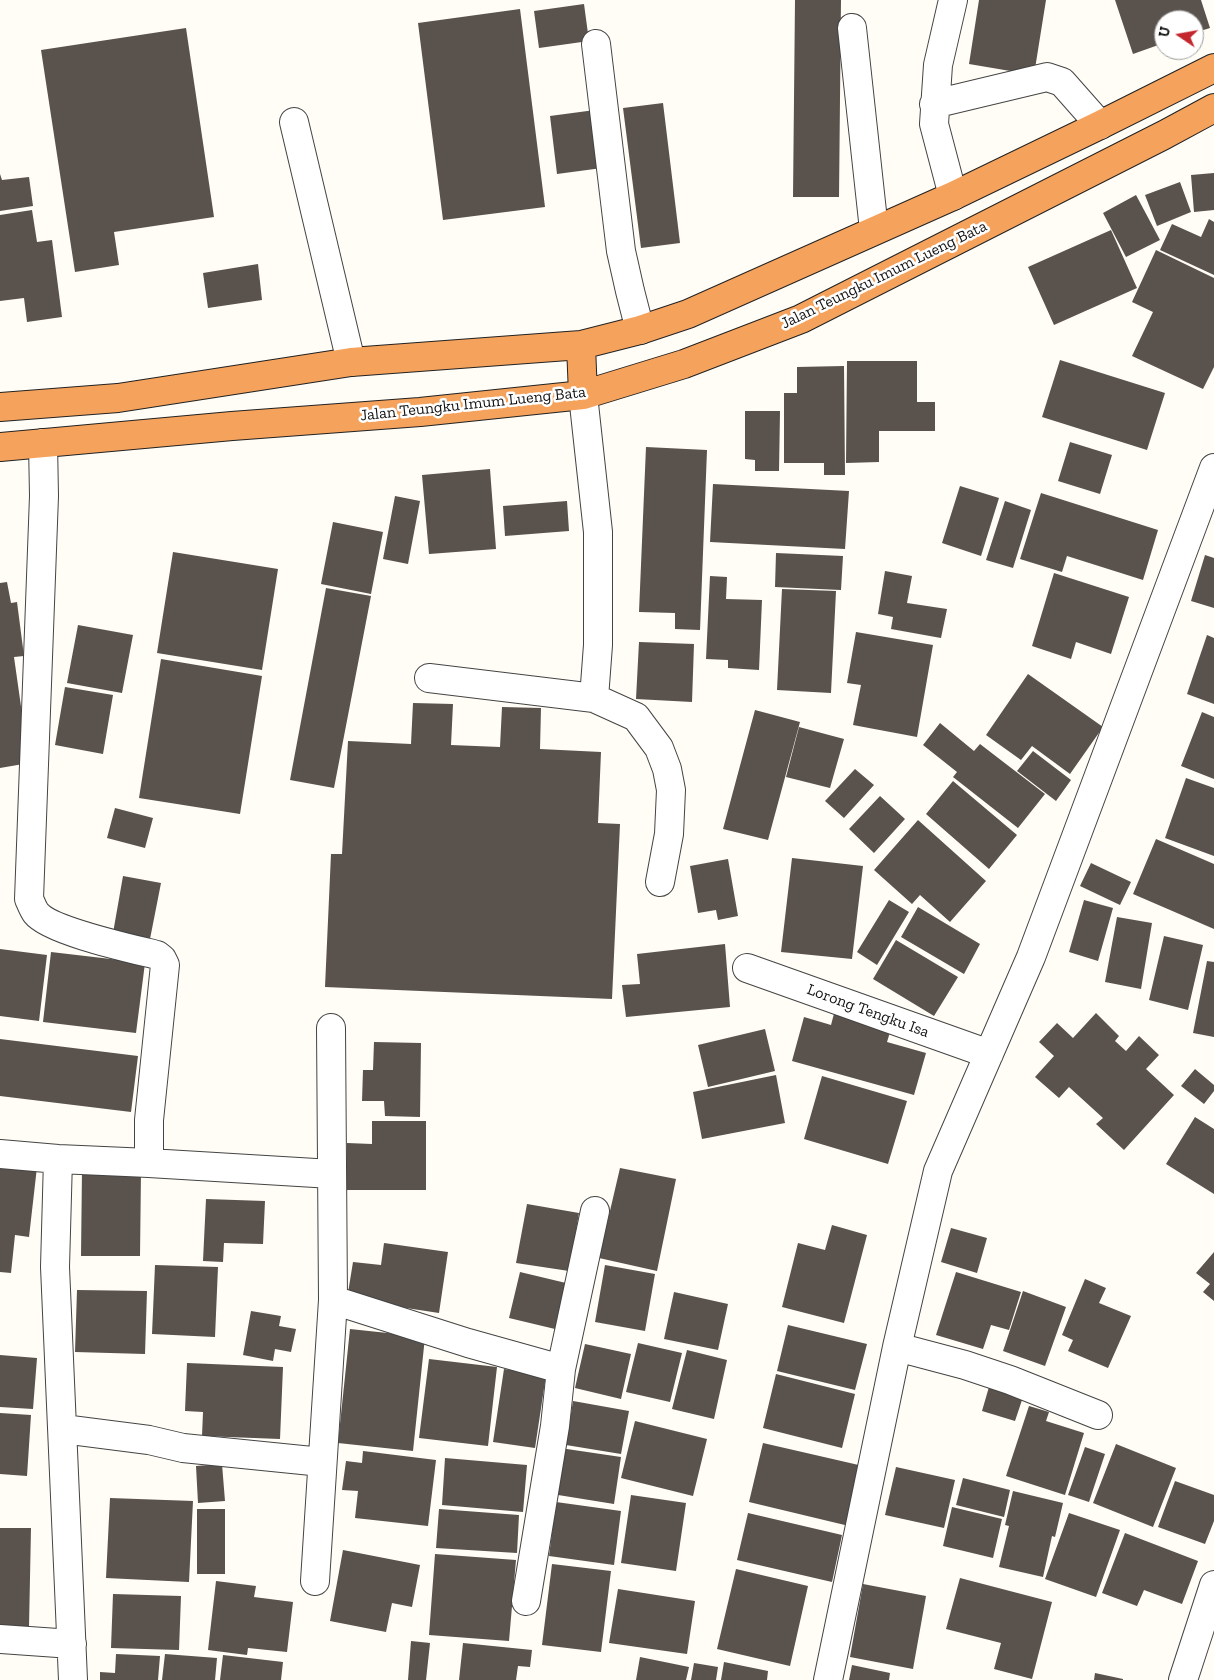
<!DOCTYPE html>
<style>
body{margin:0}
#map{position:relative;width:1214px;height:1680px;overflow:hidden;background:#fffdf5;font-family:"Zilla Slab",serif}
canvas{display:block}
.north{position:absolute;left:1154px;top:10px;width:50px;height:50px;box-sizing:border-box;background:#fff;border:1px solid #a0a0a0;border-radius:50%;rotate:282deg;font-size:14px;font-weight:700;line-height:20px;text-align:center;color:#111}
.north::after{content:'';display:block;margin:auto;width:18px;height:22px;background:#c4262e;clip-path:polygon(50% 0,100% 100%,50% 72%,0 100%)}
</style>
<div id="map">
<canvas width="1214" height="1680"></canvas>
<div class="north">U</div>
</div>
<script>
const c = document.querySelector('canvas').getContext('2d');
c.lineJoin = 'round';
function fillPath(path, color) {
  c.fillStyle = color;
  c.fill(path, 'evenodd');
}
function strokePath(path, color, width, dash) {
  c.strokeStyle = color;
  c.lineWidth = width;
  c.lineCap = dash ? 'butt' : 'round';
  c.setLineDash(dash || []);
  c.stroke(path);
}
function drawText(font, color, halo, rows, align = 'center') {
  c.font = font + ' "Zilla Slab",serif';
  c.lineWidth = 5;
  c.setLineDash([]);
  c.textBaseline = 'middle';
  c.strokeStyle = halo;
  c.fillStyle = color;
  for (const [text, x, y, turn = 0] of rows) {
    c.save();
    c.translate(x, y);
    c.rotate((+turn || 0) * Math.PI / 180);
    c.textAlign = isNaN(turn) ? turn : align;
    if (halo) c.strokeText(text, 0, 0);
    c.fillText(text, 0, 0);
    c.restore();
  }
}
const building = new Path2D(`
 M795 0H841L839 197H793Z
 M979 0H1046L1034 75 969 64Z
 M1115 0H1201L1210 28 1194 33V20H1164V43L1133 54Z
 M584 4 589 41 539 48 534 11Z
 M520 9 545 207 443 220 418 23Z
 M186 28 214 217 114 232 119 265 75 272 41 50Z
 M663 103 680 243 641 248 623 108Z
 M595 110 602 168 557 174 550 116Z
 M1214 173V210L1194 212 1191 175Z
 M0 174 2 180 29 177 33 206 0 211Z
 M1180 182 1191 212 1157 226 1145 195Z
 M1136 195 1160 240 1126 257 1103 213Z
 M32 210 37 242 52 240 62 317 27 322 24 298 0 301V215Z
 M1209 219 1214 222V275L1160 250 1172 224 1201 237Z
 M1111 230 1137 288 1054 325 1028 267Z
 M1156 250 1214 278V367L1203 389 1132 356 1153 312 1132 302Z
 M258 264 262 300 208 308 203 273Z
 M1060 360 1165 393 1147 450 1042 417Z
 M847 361H917V402H935V431H879V462L846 463Z
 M844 366 845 475H824V463H784V393H797V367Z
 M745 411H780L779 471H755V460L745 459Z
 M1070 442 1112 455 1100 494 1058 481Z
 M646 447 707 450 700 630 675 629V613L639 612Z
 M490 469 496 549 429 554 422 475Z
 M713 484 849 491 845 549 710 542Z
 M960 486 999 498 981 556 942 543Z
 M1041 493 1158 530 1143 580 1067 556 1062 572 1020 559Z
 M395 496 420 501 408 564 383 559Z
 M567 501 569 531 505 536 503 506Z
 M1005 501 1031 510 1013 568 986 560Z
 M333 522 383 532 371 594 321 584Z
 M173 552 278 569 262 670 157 653Z
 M776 553 843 556 841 590 775 587Z
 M1205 555 1214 558V608L1191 601Z
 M885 571 912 576 907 603 947 609 941 638 891 629 893 617 878 614Z
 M1054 573 1129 597 1111 654 1076 642 1071 659 1032 646Z
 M710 576 727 577 726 599 762 600 759 670 728 668V660L706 659Z
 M7 582 11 603 17 602 24 656 14 657 29 763 0 768V583Z
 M326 588 371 596 334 788 290 780Z
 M782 589 836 591 831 693 777 690Z
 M78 625 133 635 122 693 67 683Z
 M856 632 933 645 917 737 853 725 861 685 847 683Z
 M1207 635 1214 638V704L1187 694Z
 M639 642 694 644 692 702 636 699Z
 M161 659 262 676 240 814 139 798Z
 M1028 674 1103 727 1070 774 1032 746 1021 760 986 735Z
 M65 687 113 695 103 754 55 745Z
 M413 703 453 704 451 745 500 747 502 707 541 708 540 749 601 752 598 823 620 824 612 999 325 987 331 854H342L348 741 411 744Z
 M755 710 800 722 768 840 723 829Z
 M1202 712 1214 717V779L1181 766Z
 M940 723 974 751 980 744 1045 794 1018 828 953 777 957 772 923 745Z
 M799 727 844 739 830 788 786 777Z
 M1033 751 1071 780 1056 801 1017 771Z
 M855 769 874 785 844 818 825 801Z
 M1186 778 1214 788V856L1165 838Z
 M953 781 1017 835 989 869 926 814Z
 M880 796 905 819 874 853 849 829Z
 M115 808 153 818 145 848 107 838Z
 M918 820 986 881 950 922 920 895 912 904 874 870Z
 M1156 839 1214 864V929L1133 894Z
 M792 858 863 866 852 959 781 952Z
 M728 859 738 916 718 920 716 910 698 913 690 866Z
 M1091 863 1131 882 1120 905 1080 886Z
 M123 876 161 883 150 939 113 933Z
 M889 900 909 912 877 965 857 952Z
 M1084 900 1113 908 1098 961 1069 952Z
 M918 907 980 944 964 974 901 937Z
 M1117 917 1152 923 1141 989 1105 982Z
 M1164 936 1203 945 1188 1010 1149 1000Z
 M896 940 958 977 934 1016 873 979Z
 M725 944 730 1007 626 1017 622 985 640 984 637 954Z
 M0 949 47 955 39 1021 0 1016Z
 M51 952 145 963 136 1033 43 1022Z
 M1207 961 1214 962V1037L1193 1033Z
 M836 1006 893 1022 887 1042 926 1053 914 1095 792 1061 804 1017 831 1025Z
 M1096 1013 1119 1036 1115 1041 1126 1051 1139 1036 1159 1055 1146 1069 1174 1095 1124 1150 1096 1124 1103 1118 1069 1087 1059 1098 1035 1077 1054 1056 1039 1042 1057 1023 1073 1038Z
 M765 1029 775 1071 708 1087 698 1045Z
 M0 1039 138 1056 131 1112 0 1096Z
 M374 1042 421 1043 420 1117 385 1116 384 1101H362L363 1070H373Z
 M1195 1069 1214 1085V1091L1204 1104 1181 1086Z
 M776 1075 785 1123 702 1139 693 1092Z
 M822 1076 907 1101 888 1164 804 1139Z
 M1195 1117 1214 1129V1194L1166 1164Z
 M372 1121H426V1190H347V1143L372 1144Z
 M0 1163 37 1167 29 1237 15 1235 11 1273 0 1272Z
 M620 1168 676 1179 657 1271 599 1258Z
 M82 1170 141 1171 140 1256H81Z
 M206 1199 265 1201 263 1244 224 1243 223 1262 203 1261Z
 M527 1204 579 1213 569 1271 516 1263Z
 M832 1225 867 1235 844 1323 782 1307 798 1243 825 1250Z
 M951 1228 987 1238 977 1273 941 1262Z
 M384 1243 448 1252 439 1313 347 1299 353 1262 381 1265Z
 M1214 1252V1301L1203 1292 1210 1284 1196 1273Z
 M155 1265 218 1267 215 1337 152 1334Z
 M605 1265 655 1274 645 1331 595 1322Z
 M520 1272 566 1283 555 1329 509 1318Z
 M956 1272 1021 1292 1009 1330 991 1325 983 1349 936 1335Z
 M1085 1279 1106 1288 1099 1303 1131 1316 1108 1368 1068 1351 1073 1340 1062 1335Z
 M77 1290 147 1291 145 1354 75 1352Z
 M1023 1291 1066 1307 1045 1366 1003 1351Z
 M674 1292 728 1304 718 1350 664 1339Z
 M251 1311 281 1316 279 1326 296 1329 291 1352 275 1349 273 1361 243 1355Z
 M788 1325 867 1344 855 1390 777 1371Z
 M350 1329 425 1337 413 1451 338 1443Z
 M638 1343 682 1353 670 1402 626 1392Z
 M585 1344 631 1354 621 1399 575 1388Z
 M687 1350 727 1360 714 1419 672 1409Z
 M0 1355 37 1358 33 1409 0 1407Z
 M429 1359 497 1367 488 1446 419 1438Z
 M187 1363 283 1367 280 1439 202 1436 203 1412 185 1411Z
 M504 1369 546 1375 535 1448 493 1442Z
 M776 1374 855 1394 842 1448 763 1428Z
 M991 1380 1025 1391 1015 1421 982 1411Z
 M573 1401 629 1411 621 1454 566 1445Z
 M1029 1406 1049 1412 1046 1421 1084 1433 1065 1495 1006 1476Z
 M0 1413 31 1415 27 1476 0 1474Z
 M635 1421 707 1439 693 1496 621 1478Z
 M763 1443 863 1466 849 1526 749 1502Z
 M1116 1444 1176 1468 1153 1527 1093 1503Z
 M1085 1447 1105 1454 1089 1502 1068 1495Z
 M560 1448 621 1457 614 1504 552 1494Z
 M363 1451 436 1460 428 1526 355 1518 358 1491 342 1490 346 1461 362 1463Z
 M445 1458 527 1465 523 1512 442 1505Z
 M222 1464 225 1501 198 1503 196 1466Z
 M896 1467 955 1480 944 1528 885 1515Z
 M963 1478 1010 1490 1004 1517 956 1505Z
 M1175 1481 1214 1495V1521L1205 1544 1158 1527Z
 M1013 1491 1063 1503 1055 1537 1052 1536 1043 1577 999 1567 1009 1526 1005 1525Z
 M631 1495 686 1503 676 1571 621 1563Z
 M110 1498 193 1501 189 1582 106 1578Z
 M556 1502 621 1511 614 1565 549 1556Z
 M952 1507 1002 1519 993 1558 943 1546Z
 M197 1509H225V1574H197Z
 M439 1509 519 1515 517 1553 436 1548Z
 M748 1513 842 1535 832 1582 737 1560Z
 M1069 1513 1120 1530 1096 1597 1045 1579Z
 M0 1528H31L29 1627H0Z
 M1125 1533 1198 1561 1182 1604 1144 1590 1137 1606 1102 1593Z
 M343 1550 420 1565 412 1607 392 1603 386 1632 330 1621Z
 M435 1554 516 1560 509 1641 429 1635Z
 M552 1564 611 1571 601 1652 542 1645Z
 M736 1569 808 1586 790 1666 717 1649Z
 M960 1578 1052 1602 1032 1679 994 1669 1001 1643 946 1629Z
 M216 1581 256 1586 254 1597 293 1602 287 1652 248 1648 247 1655 208 1650Z
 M863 1584 926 1596 913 1669 850 1657Z
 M618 1589 695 1601 687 1654 609 1643Z
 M113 1594 181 1596 179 1650 111 1648Z
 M411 1641 430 1643 426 1680H408Z
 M463 1643 532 1650 530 1667 518 1666 516 1680H459Z
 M116 1654 160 1656 158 1680H100V1672L115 1673Z
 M165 1654 217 1658 215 1680H162Z
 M223 1655 283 1662 281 1680H220Z
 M640 1657 689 1667 686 1680H636Z
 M724 1662 768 1671 767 1680H721Z
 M694 1663 718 1667 716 1680H691Z
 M852 1665 890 1673 889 1680H849Z
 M1095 1673 1123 1679V1680H1094Z`);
const minor = new Path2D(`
 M852 28 874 230
 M596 44 621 251 630 291 640 330
 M934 104 1047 77 1062 82 1100 125
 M294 122 351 362
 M953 196 934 124 938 65 953 0
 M583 395 598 532V645L594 698
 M429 678 594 698 636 717 659 748 667 769 671 790 669 834 660 882
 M747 968 989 1054
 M0 1154 58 1159 149 1163V1120L165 965 162 959 157 955C133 949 50 931 36 913 33 909 31 903 29 899L44 496 43 443
 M58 1159 55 1267 73 1680
 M149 1163 332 1174
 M333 1300 468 1343 561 1369 555 1426 526 1601
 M897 1347 965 1365 1010 1380 1098 1415
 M561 1369 595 1211
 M63 1429 149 1440 183 1448 322 1462
 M315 1581 333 1300 331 1028
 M0 1639 72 1644
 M828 1680 897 1347 938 1171 1031 957 1214 468
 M1183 1680 1214 1585`);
const highway = new Path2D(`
 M581 345 583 395
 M0 407 118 398 351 362 581 345 640 330 688 314 953 196 1100 125 1214 68
 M0 447 232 426 420 412 583 395 684 364 801 319 1164 135 1214 108`);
const streetNames = [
 ["Jalan Teungku Imum Lueng Bata",884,275,-26],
 ["Jalan Teungku Imum Lueng Bata",473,404,-6],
 ["Lorong Tengku Isa",868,1011,20]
];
fillPath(building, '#5a524d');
strokePath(minor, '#444', 30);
strokePath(highway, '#222', 30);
strokePath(minor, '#fff', 28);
strokePath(highway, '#f5a25d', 28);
drawText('16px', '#111', '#fff', streetNames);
</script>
